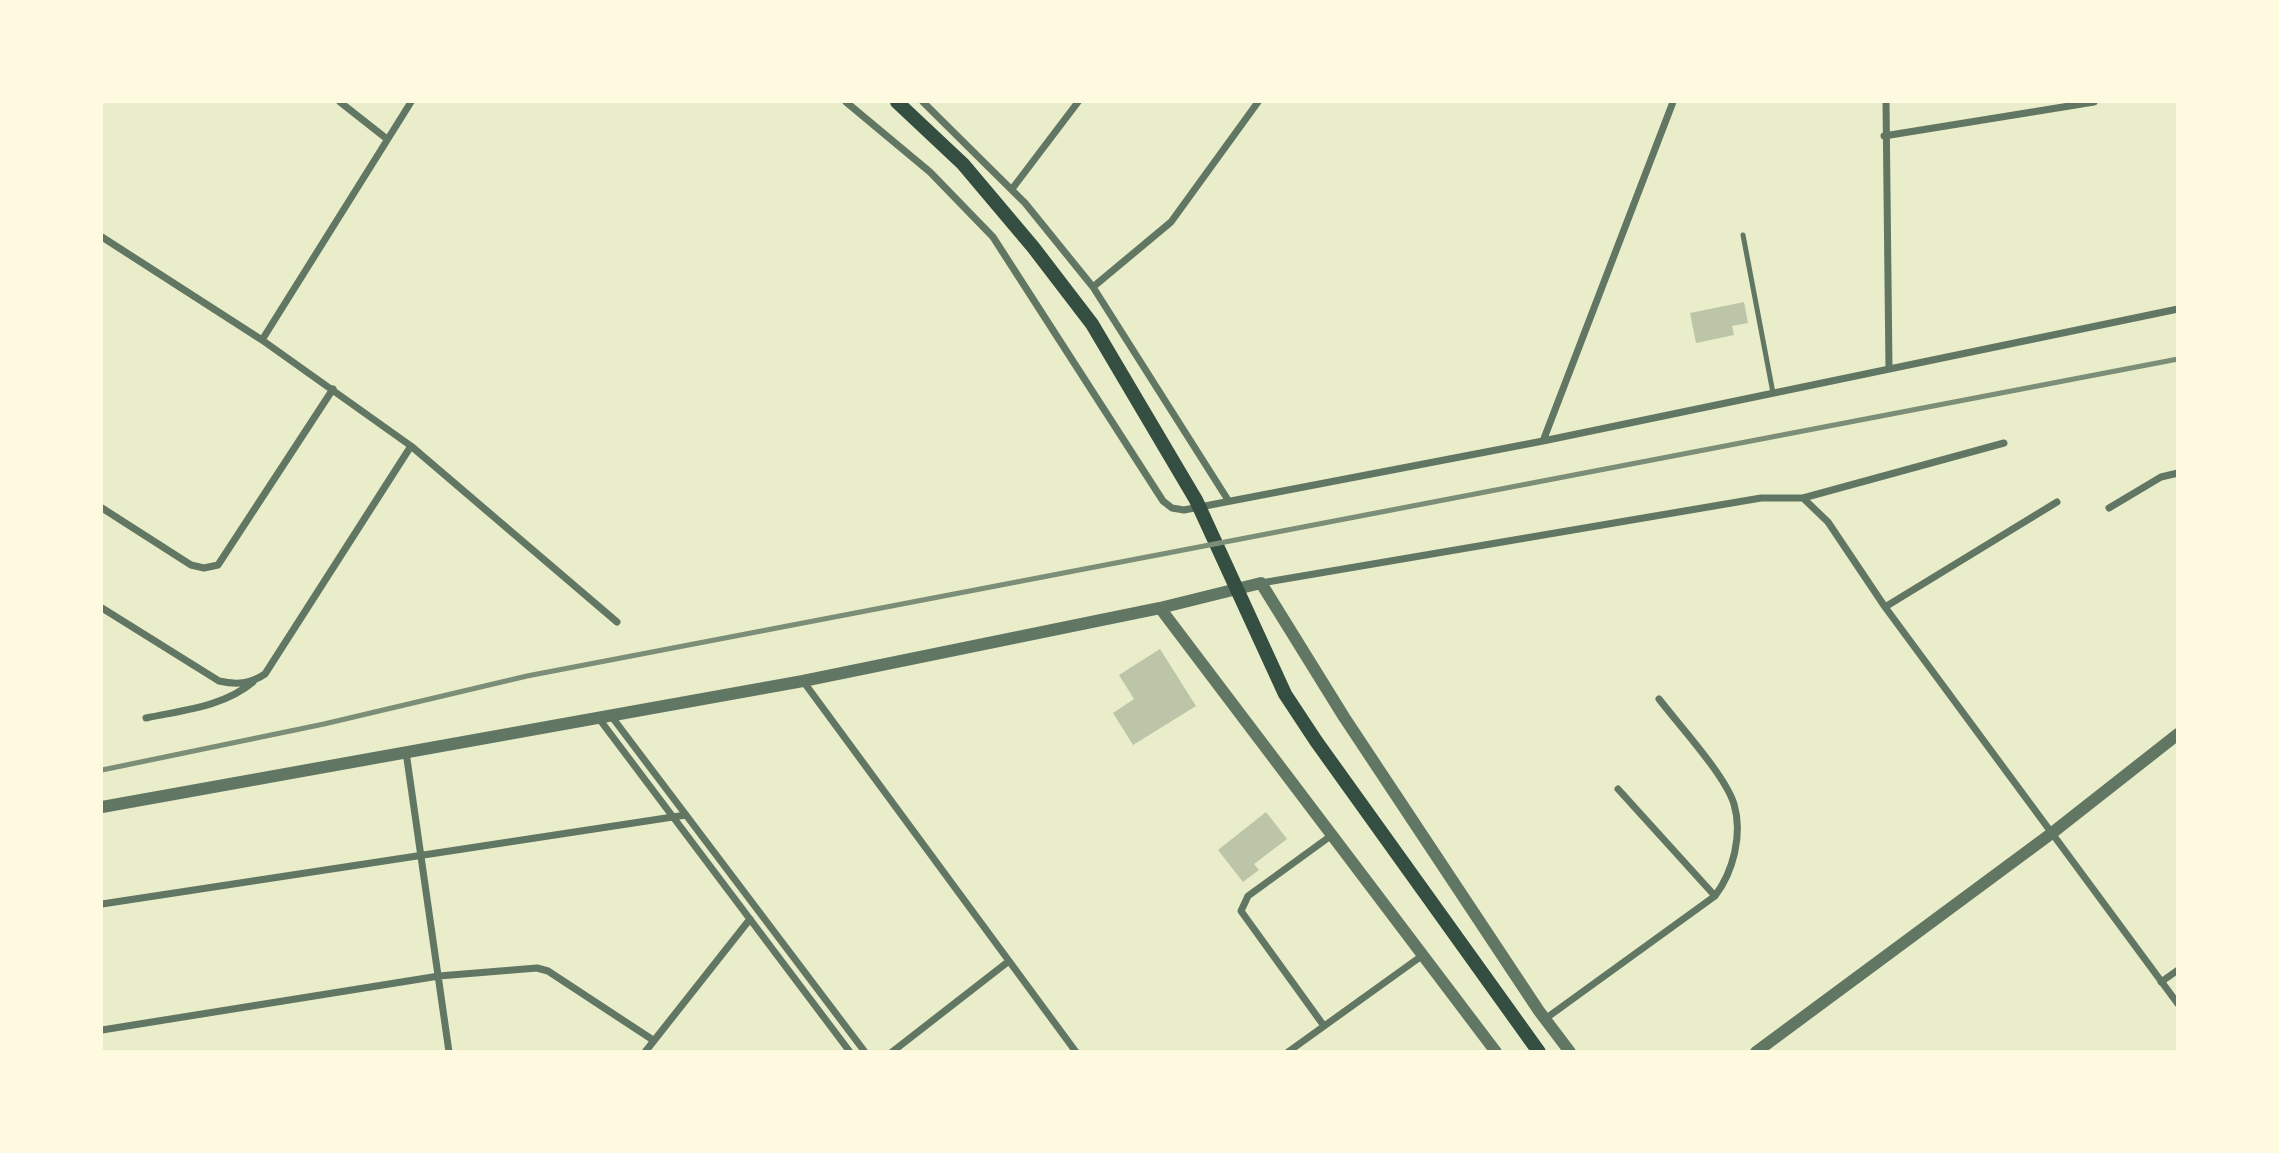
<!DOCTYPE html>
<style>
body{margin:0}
#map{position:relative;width:2279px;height:1153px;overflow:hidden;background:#e9edc9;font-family:Jost,sans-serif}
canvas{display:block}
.frame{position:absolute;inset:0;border:103px solid #fefae0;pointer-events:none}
</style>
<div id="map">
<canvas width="2279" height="1153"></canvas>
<div class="frame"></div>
</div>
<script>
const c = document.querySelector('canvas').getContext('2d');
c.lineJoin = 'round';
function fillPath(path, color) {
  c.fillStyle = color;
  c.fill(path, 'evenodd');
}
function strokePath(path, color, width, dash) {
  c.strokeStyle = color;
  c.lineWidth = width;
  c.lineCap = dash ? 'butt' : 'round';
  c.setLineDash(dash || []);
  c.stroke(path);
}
const building = new Path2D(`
 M1744 302 1748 323 1732 326 1734 335 1696 343 1690 313Z
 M1160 649 1196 706 1133 745 1113 713 1134 699 1119 675Z
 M1266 812 1287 839 1254 864 1259 870 1243 882 1218 850Z`);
const service = new Path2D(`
 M1743 235 1773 393`);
const minor = new Path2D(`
 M340 102 387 139
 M846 102 930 172 993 237 1163 501 1172 508 1184 510 1543 441 2178 309
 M923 102 1025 203 1093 287 1228 500
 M1886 102 1889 369
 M1884 136 2094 102
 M1012 189 1078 102
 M102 237 262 340 411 446 617 622
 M1093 287 1171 222 1258 102
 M262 340 411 102
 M1543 441 1673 102
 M1803 498 1828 522 1885 607 2178 1004
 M102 508 191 565 204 568 218 565 333 389
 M2109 508 2161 477 2178 473
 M1261 583 1761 498H1803L2004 443
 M1885 607 2057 502
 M102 608 219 681C237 685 250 684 265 674L411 446
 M803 681 1076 1052
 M612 717 865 1052
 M146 718C183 710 223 707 253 682
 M600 720 850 1052
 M406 752 449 1052
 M1618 789 1715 896
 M102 904 686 815
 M2161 982 2178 970
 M1545 1019 1715 896C1733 872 1743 835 1734 804 1725 775 1679 725 1659 699
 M1324 1026 1241 911 1248 896 1332 835
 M102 1030 439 976 537 968 548 971 653 1040
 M645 1052 750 919
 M892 1052 1009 961
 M1288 1052 1423 955`);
const tertiary = new Path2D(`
 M1160 608 1496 1052
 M102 807 803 681 1160 608 1261 583 1344 717 1539 1011 1570 1052
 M1756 1052 2052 833 2178 734`);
const secondary = new Path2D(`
 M897 102 963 164 1033 247 1092 324 1196 500 1285 694 1316 741 1539 1052`);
const rail = new Path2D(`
 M102 770 324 724 527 676 2178 359`);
fillPath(building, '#bcc5a7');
strokePath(service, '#617663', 5);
strokePath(minor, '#617663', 7);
strokePath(tertiary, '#617663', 12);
strokePath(secondary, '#344e41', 14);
strokePath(rail, '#7c8e77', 5);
</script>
